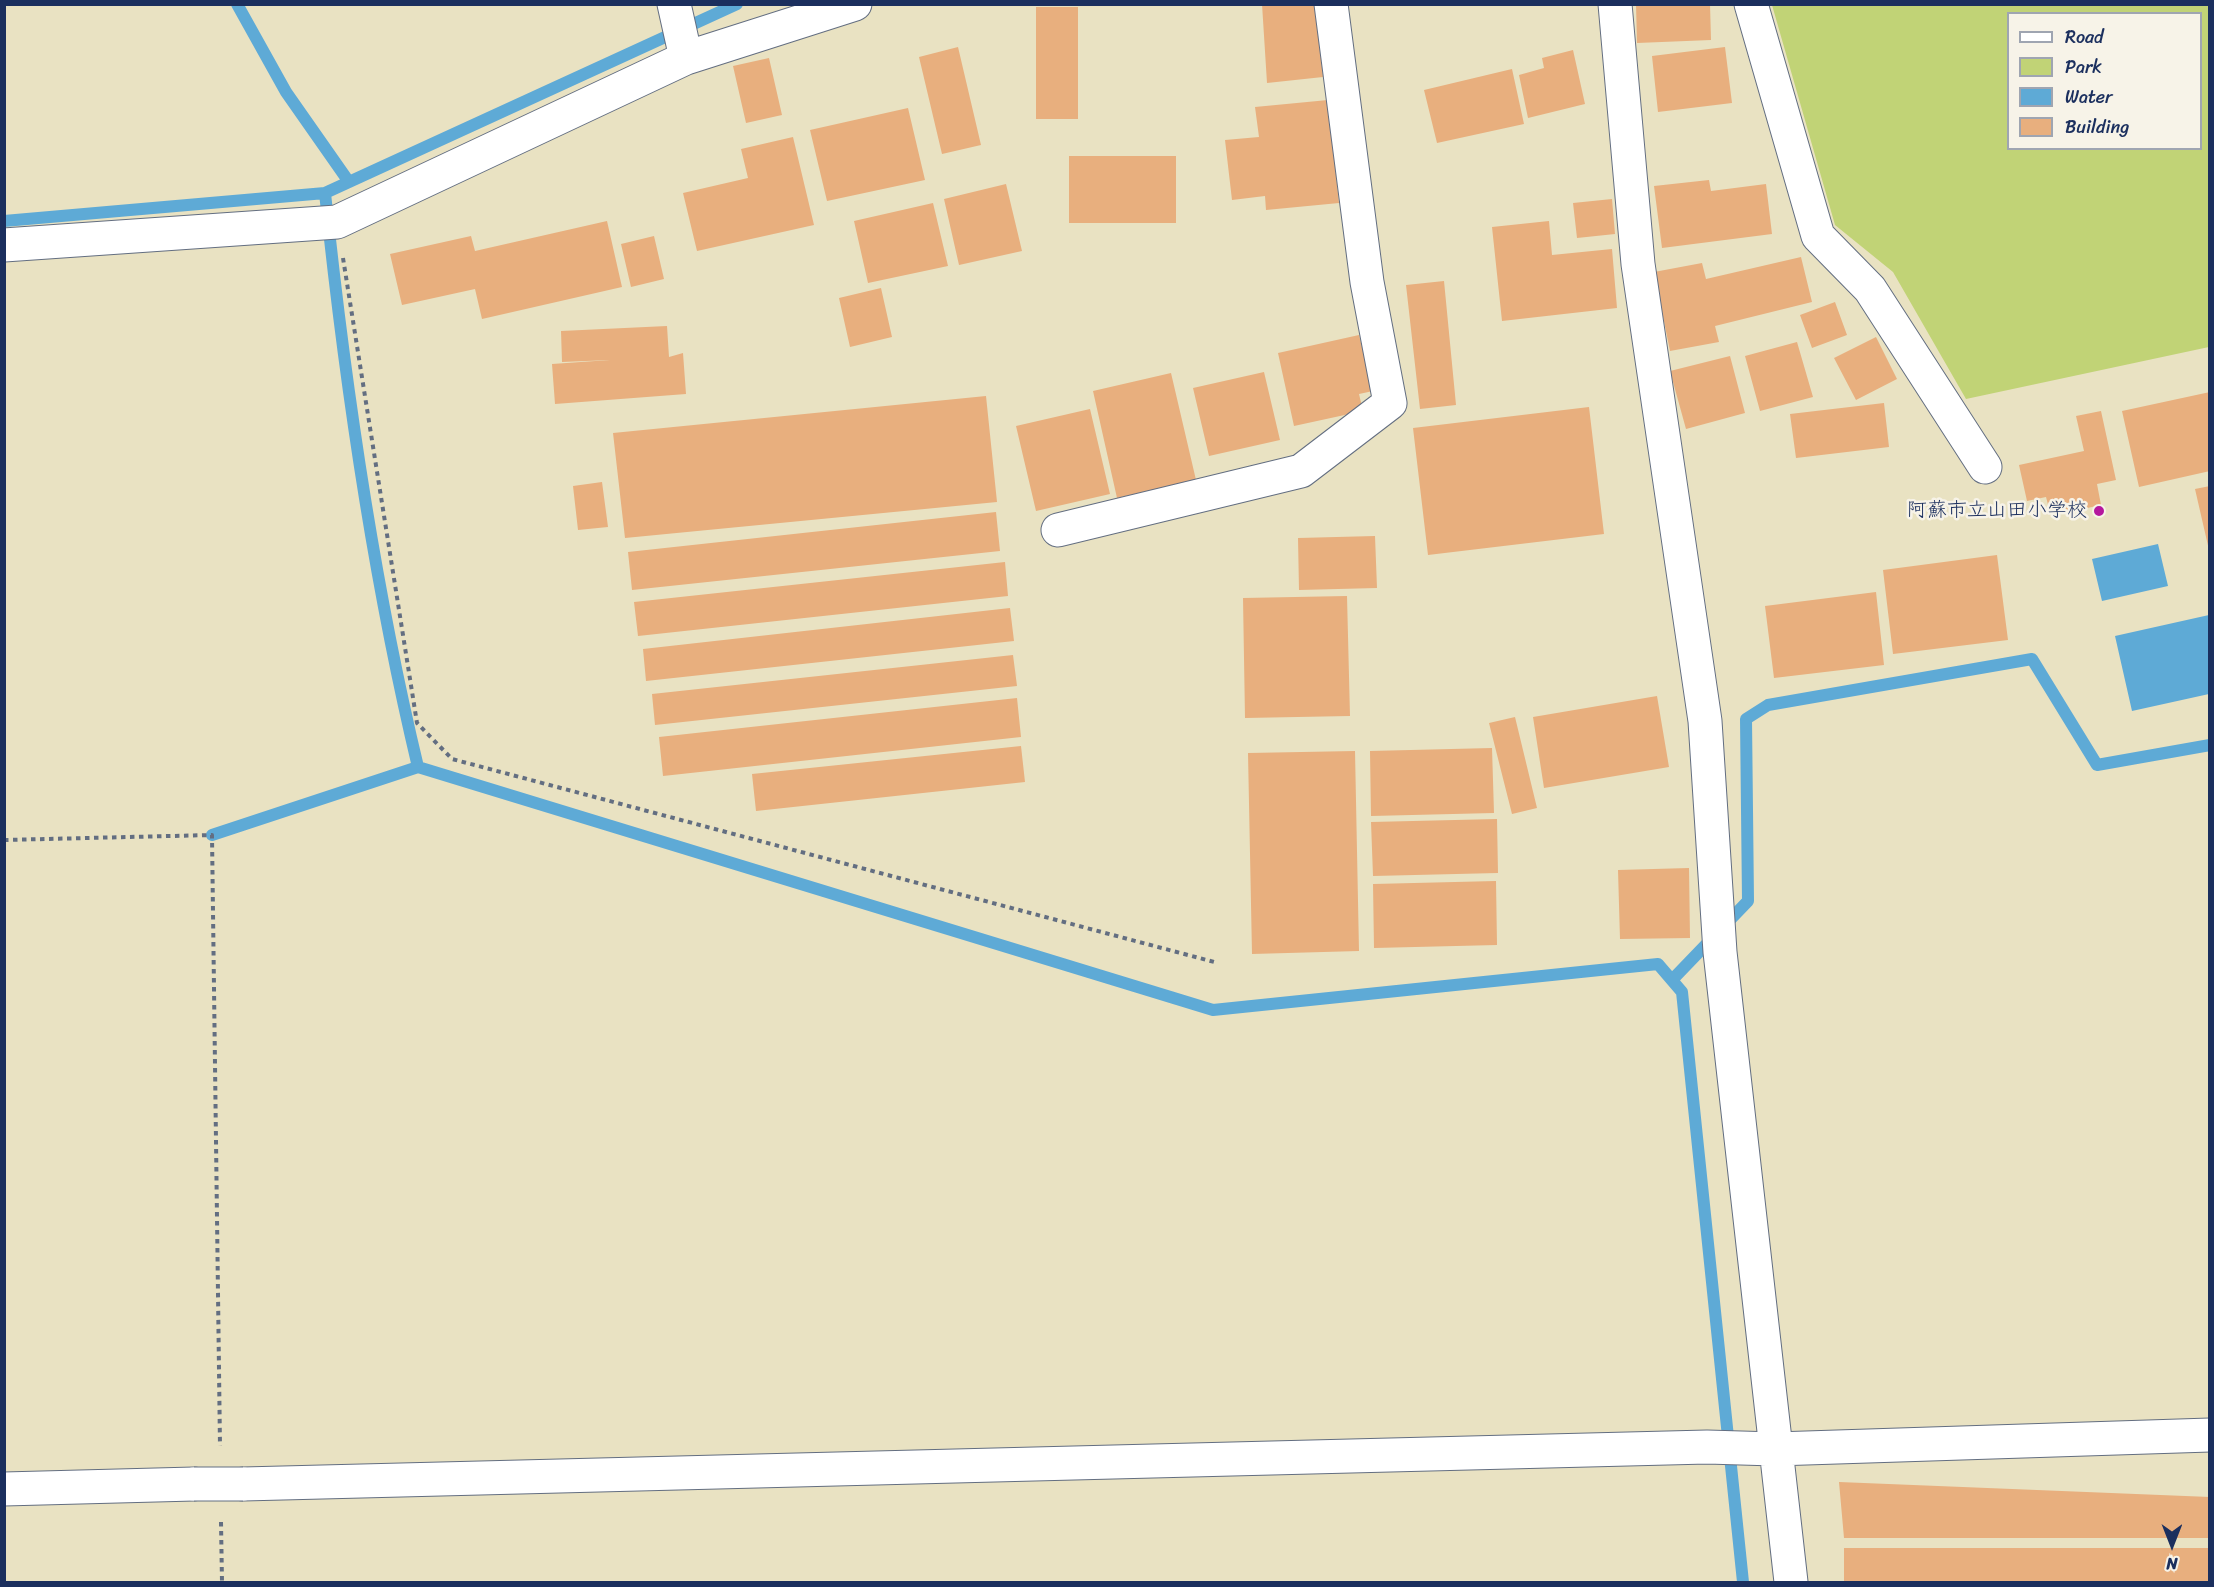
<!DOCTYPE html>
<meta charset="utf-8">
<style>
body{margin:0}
#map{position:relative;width:2214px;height:1587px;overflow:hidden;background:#e9e2c2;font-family:Sriracha,sans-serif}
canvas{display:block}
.frame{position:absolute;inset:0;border:6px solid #1b2f5e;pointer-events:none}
.legend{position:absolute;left:2007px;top:12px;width:195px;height:138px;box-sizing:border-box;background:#f7f3e8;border:2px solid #9fa5b1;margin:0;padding:8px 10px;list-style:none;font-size:18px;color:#1b2f5e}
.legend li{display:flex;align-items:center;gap:12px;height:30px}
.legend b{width:30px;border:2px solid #9fa5b1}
.north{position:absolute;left:2142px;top:1515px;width:60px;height:60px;-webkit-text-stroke:4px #f7f3e8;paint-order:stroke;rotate:180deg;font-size:16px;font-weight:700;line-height:24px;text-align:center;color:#1b2f5e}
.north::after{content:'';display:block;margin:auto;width:21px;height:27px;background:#1b2f5e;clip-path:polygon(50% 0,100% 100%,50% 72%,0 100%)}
</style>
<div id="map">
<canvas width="2214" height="1587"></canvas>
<div class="frame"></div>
<ul class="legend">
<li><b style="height:8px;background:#fff"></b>Road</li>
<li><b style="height:16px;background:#c1d376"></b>Park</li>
<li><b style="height:16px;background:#5eaad6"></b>Water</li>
<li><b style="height:16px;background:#e8af7e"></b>Building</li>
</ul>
<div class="north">N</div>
</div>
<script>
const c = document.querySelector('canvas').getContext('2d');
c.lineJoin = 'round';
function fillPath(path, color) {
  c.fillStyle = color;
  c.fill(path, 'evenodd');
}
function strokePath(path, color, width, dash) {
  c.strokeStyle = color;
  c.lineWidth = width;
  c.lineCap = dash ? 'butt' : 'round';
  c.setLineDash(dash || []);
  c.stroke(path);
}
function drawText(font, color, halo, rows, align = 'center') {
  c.font = font + ' Sriracha,"Klee One",sans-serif';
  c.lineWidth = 5;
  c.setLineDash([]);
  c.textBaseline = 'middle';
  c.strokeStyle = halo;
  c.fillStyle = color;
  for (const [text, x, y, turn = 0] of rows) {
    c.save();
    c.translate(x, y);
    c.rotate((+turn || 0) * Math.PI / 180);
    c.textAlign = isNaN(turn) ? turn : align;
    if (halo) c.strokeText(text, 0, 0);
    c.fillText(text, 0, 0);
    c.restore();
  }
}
const green = new Path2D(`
 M1772 5H2209V347L1966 399 1893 272 1835 225ZM2008 14H2200V148H2008Z`);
const water = new Path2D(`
 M2158 544 2168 586 2102 601 2092 559Z
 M2209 615V694L2132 711 2115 636Z`);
const stream = new Path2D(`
 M237 4 286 92 349 182
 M325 193C345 385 373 579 418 767
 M4 221 325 193 737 4
 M212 835 418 767 1213 1010 1658 964 1682 992 1743 1582
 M1672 980 1748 901 1746 719 1768 705 2032 659 2097 765 2210 745`);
const building = new Path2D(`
 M1262 4H1315L1323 77 1267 83Z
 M1636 4H1710L1711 40 1637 43Z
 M1036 7H1078V119H1036Z
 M958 47 981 145 942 154 919 57Z
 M1725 47 1732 103 1658 112 1652 56Z
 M1573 50 1585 104 1528 118 1519 75 1544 68 1542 58Z
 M769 58 782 115 746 123 733 66Z
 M1512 69 1524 124 1437 143 1424 90Z
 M1328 100 1339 203 1266 210 1265 196 1232 200 1225 140 1259 137 1255 107Z
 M908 108 925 180 827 201 810 130Z
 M793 137 814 225 697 251 683 193 748 178 741 149Z
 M1069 156H1176V223H1069Z
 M1709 180 1711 191 1766 184 1772 234 1662 248 1654 186Z
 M1006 184 1022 251 959 265 944 199Z
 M1612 199 1615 234 1577 238 1573 203Z
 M933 203 948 266 868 283 854 221Z
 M607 221 622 287 482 319 475 289 402 305 390 254 471 236 475 251Z
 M1549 221 1552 255 1612 249 1617 308 1502 321 1492 227Z
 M654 236 664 279 631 287 621 244Z
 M1801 257 1812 302 1715 326 1719 342 1670 351 1654 272 1702 263 1706 279Z
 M1444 281 1456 405 1420 409 1406 285Z
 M881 288 892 337 850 347 839 298Z
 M1835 302 1847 335 1812 348 1800 315Z
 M667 326 669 357 683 353 686 394 555 404 552 364 610 360 562 362 561 331Z
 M1359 335 1373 391 1359 394 1363 411 1294 426 1278 353Z
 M1876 337 1897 379 1856 400 1834 358Z
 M1797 342 1813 397 1760 411 1745 356Z
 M1730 356 1745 413 1686 429 1670 371Z
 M1264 372 1280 440 1209 456 1193 388Z
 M1171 373 1196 480 1117 498 1093 391Z
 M2210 392V471L2139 487 2122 411Z
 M986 396 997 502 625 538 613 433Z
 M1884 403 1889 447 1796 458 1790 414Z
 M1589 407 1604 534 1428 555 1413 428Z
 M1090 409 1110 494 1036 511 1016 426Z
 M2101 411 2116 480 2097 484 2101 505 2051 516 2046 497 2027 501 2019 465 2084 451 2076 416Z
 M602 482 608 527 578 530 573 486Z
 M2210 486V550H2209L2195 489Z
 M996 512 1000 551 632 590 628 552Z
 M1375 536 1377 588 1299 590 1298 538Z
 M1997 555 2008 640 1893 654 1883 570Z
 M1005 562 1008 596 638 636 634 602Z
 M1876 592 1884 665 1774 678 1765 606Z
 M1347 596 1350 716 1245 718 1243 598Z
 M1010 608 1014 641 646 681 643 649Z
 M1013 655 1017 686 655 725 652 694Z
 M1657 696 1669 767 1544 788 1533 717Z
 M1017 698 1021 737 663 776 659 737Z
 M1515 717 1537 808 1512 814 1489 723Z
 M1021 746 1025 782 756 811 752 774Z
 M1492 748 1494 813 1371 816 1370 751Z
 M1355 751 1359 951 1252 954 1248 753Z
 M1497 819 1498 873 1373 876 1371 822Z
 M1689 868 1690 938 1620 939 1618 870Z
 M1496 881 1497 945 1374 948 1373 884Z
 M1839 1482 2210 1497V1538H1844Z
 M1844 1548H2210V1582H1844Z`);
const path = new Path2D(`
 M343 258 417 723 452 759 1218 963
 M4 840 212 835 220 1446
 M221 1522 222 1582`);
const minor = new Path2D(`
 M674 4 686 58
 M1615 4 1638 264 1705 721 1720 952 1791 1582
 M1751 4 1818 236 1870 289 1985 467
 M4 245 337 222 686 58 855 4
 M1058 530 1301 471 1390 403 1367 282 1331 4
 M243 1484 1707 1447 1775 1449 2210 1435
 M4 1489 194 1484`);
const minorBridge = new Path2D(`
 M194 1484H243`);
const markers = [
 [2099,511,6,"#b5179e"]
];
const poiNames = [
 ["阿蘇市立山田小学校",2087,511]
];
fillPath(green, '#c1d376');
fillPath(water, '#5eaad6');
strokePath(stream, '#5eaad6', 12);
fillPath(building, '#e8af7e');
strokePath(minor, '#636e81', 35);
strokePath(path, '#636e81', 4, [4.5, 4.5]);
strokePath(minor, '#fff', 33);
strokePath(minorBridge, '#636e81', 35, []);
strokePath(minorBridge, '#fff', 33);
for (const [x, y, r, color] of markers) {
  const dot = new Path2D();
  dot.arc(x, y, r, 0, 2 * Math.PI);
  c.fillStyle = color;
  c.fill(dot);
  strokePath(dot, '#f7f3e8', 2);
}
drawText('20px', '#1b2f5e', '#f7f3e8', poiNames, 'right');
</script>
